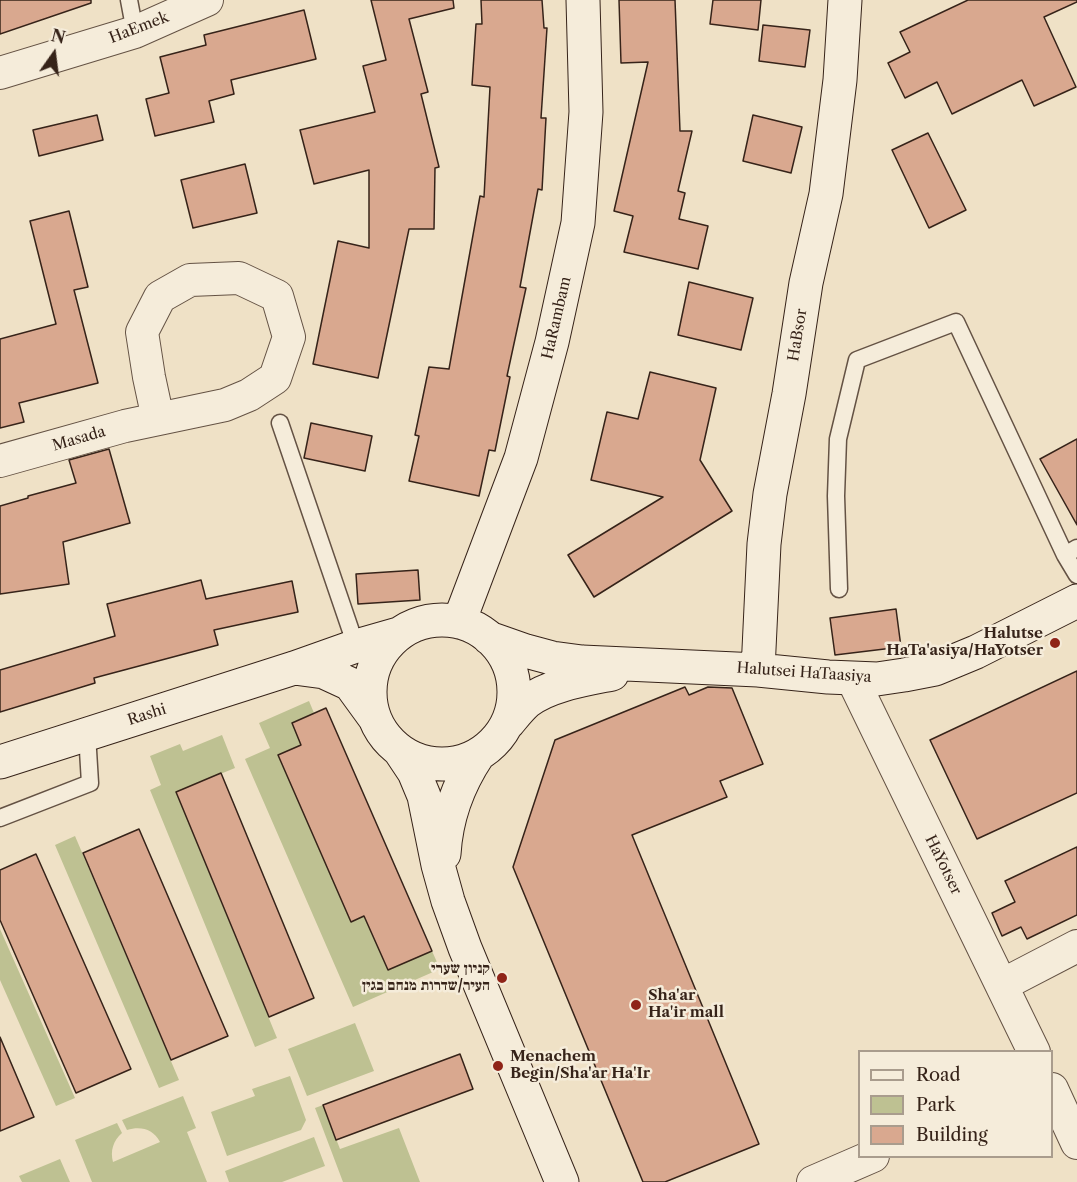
<!DOCTYPE html>
<meta charset="utf-8">
<style>
body{margin:0}
#map{position:relative;width:1077px;height:1182px;overflow:hidden;background:#efe1c6;font-family:"Libre Caslon Text",serif}
canvas{display:block}
.legend{position:absolute;left:858px;top:1050px;width:195px;height:108px;box-sizing:border-box;background:#f5ecda;border:2px solid #a99c8d;margin:0;padding:8px 10px;list-style:none;font-size:18px;color:#362319}
.legend li{display:flex;align-items:center;gap:12px;height:30px}
.legend b{width:30px;border:2px solid #a99c8d}
.north{position:absolute;left:24px;top:24px;width:60px;height:60px;-webkit-text-stroke:4px #f5ecda;paint-order:stroke;rotate:14deg;font-size:16px;font-weight:700;line-height:24px;text-align:center;color:#362319}
.north::after{content:'';display:block;margin:auto;width:21px;height:27px;background:#362319;clip-path:polygon(50% 0,100% 100%,50% 72%,0 100%)}
</style>
<div id="map">
<canvas width="1077" height="1182"></canvas>
<ul class="legend">
<li><b style="height:8px;background:#f5ecda"></b>Road</li>
<li><b style="height:16px;background:#bec192"></b>Park</li>
<li><b style="height:16px;background:#d9a88f"></b>Building</li>
</ul>
<div class="north">N</div>
</div>
<script>
const c = document.querySelector('canvas').getContext('2d');
c.lineJoin = 'round';
function fillPath(path, color) {
  c.fillStyle = color;
  c.fill(path, 'evenodd');
}
function strokePath(path, color, width, dash) {
  c.strokeStyle = color;
  c.lineWidth = width;
  c.lineCap = dash ? 'butt' : 'round';
  c.setLineDash(dash || []);
  c.stroke(path);
}
function drawText(font, color, halo, rows, align = 'center') {
  c.font = font + ' "Libre Caslon Text","Frank Ruhl Libre",serif';
  c.lineWidth = 5;
  c.setLineDash([]);
  c.textBaseline = 'middle';
  c.strokeStyle = halo;
  c.fillStyle = color;
  for (const [text, x, y, turn = 0] of rows) {
    c.save();
    c.translate(x, y);
    c.rotate((+turn || 0) * Math.PI / 180);
    c.textAlign = isNaN(turn) ? turn : align;
    if (halo) c.strokeText(text, 0, 0);
    c.fillText(text, 0, 0);
    c.restore();
  }
}
const green = new Path2D(`
 M309 701 314 713 292 723 301 745 278 755 351 922 364 916 388 970 432 951 440 969 353 1007 245 759 270 748 259 723Z
 M222 735 235 768 176 792 277 1038 255 1047 150 790 161 785 150 756 180 744 183 751Z
 M75 836 179 1080 159 1088 55 845Z
 M0 929 75 1098 56 1106 0 980Z
 M355 1023 374 1071 307 1096 288 1049Z
 M290 1076 306 1120 301 1130 227 1156 211 1112 255 1096 252 1089Z
 M183 1096 196 1128 187 1132 207 1182H92L75 1140 117 1123 122 1133C113 1141 110 1151 113 1162L160 1142C153 1129 141 1126 127 1130L122 1120Z
 M323 1105 340 1149 399 1128 420 1182H343L315 1108Z
 M314 1137 325 1166 282 1182H229L225 1171Z
 M60 1159 70 1182H22L19 1176Z`);
const building = new Path2D(`
 M0 0H91V3L0 34Z
 M371 0H453L454 8 409 19 428 92 421 94 439 167 435 168 434 229H409L378 378 313 364 338 241 369 248V170L314 184 300 130 375 112 363 66 386 60Z
 M481 0H542L544 28H547L541 118H546L542 190 538 189 520 287 526 288 507 376 510 377 495 451 489 450 479 496 409 481 419 436 415 435 429 367 449 369 480 196 484 197 490 87 472 85 476 24H482Z
 M619 0H675L680 131H692L678 191 685 193 679 219 708 226 698 269 624 252 633 216 614 211 648 62 621 63Z
 M713 0H761L758 30 710 24Z
 M968 0H1077V2L1044 17 1076 87 1034 106 1022 80 952 114 937 82 905 98 888 63 910 52 900 32Z
 M304 10 316 59 231 80 234 94 209 101 214 122 155 136 146 99 169 93 160 57 206 45 204 35Z
 M763 25 810 30 805 67 759 61Z
 M97 115 103 140 39 156 33 130Z
 M753 115 802 127 791 173 743 161Z
 M928 133 966 210 929 228 892 150Z
 M245 164 257 213 193 228 181 180Z
 M69 211 88 287 74 290 98 383 19 403 24 422 0 428V339L56 324 30 221Z
 M689 282 753 298 741 350 678 335Z
 M650 372 716 388 700 460 732 511 594 597 568 555 663 497 591 480 607 412 638 419Z
 M311 423 372 436 365 471 304 458Z
 M1077 439V525L1040 459Z
 M109 449 130 523 63 542 69 584 0 594V506L28 498V496L76 483 69 460Z
 M418 570 420 600 358 604 356 574Z
 M201 580 206 599 292 581 298 612 214 630 218 645 94 678 95 683 0 712V670L115 636 107 604Z
 M896 609 901 647 835 655 830 618Z
 M1077 671V793L977 839 930 740Z
 M685 687 689 695 708 687 732 688 763 764 720 781 727 797 632 835 759 1144 665 1182H643L513 867 555 740Z
 M326 708 432 951 388 970 364 916 351 922 278 755 301 745 292 723Z
 M221 773 314 998 269 1017 176 792Z
 M139 829 228 1036 171 1060 83 853Z
 M1077 847V915L1027 939 1021 927 1002 936 992 913 1015 902 1005 881Z
 M36 854 131 1069 76 1093 0 920V870Z
 M0 1037 34 1117 0 1131Z
 M460 1054 473 1089 336 1140 323 1105Z`);
const lane = new Path2D(`
 M129 0 135 32
 M280 423 356 646
 M1077 548 1065 555 1077 575
 M839 589 836 496 838 439 857 360 956 322 1065 555
 M0 818 90 783 87 734`);
const street = new Path2D(`
 M0 73 135 32 207 0
 M0 461 125 426 225 405 249 395 275 378 289 337 277 296 239 278 190 280 160 297 142 332 149 377 158 419
 M852 678 1034 1052
 M1002 985 1077 946
 M1052 1089 1077 1143
 M813 1182 873 1156`);
const secondary = new Path2D(`
 M370 692a72 72 0 1 1 144 0a72 72 0 1 1-144 0Z
 M459 622 521 458 552 342 578 223 586 112 583 0
 M489 638 526 651 552 658 582 662 758 670 828 677 877 679 904 675 935 669 976 652 1077 601
 M294 668 324 672 350 684 374 717
 M758 670 764 544 770 494 789 394 806 283 826 194 840 80 845 0
 M508 723C514 716 520 708 527 702 548 685 587 679 612 674
 M400 751 414 772 424 796 438 865 448 901 465 948 562 1182
 M0 762 294 668 356 646 398 634
 M444 854C446 819 458 785 478 755`);
const markers = [
 [1055,643,6,"#8f2418"],
 [502,978,6,"#8f2418"],
 [636,1005,6,"#8f2418"],
 [498,1066,6,"#8f2418"]
];
const streetNames = [
 ["HaEmek",139,28,-21],
 ["HaRambam",557,318,-77],
 ["HaBsor",798,335,-81],
 ["Masada",79,439,-16],
 ["Halutsei HaTaasiya",804,673,4],
 ["Rashi",147,715,-18],
 ["HaYotser",943,865,64]
];
const poiNames = [
 ["Halutse",1043,634],
 ["HaTa'asiya/HaYotser",1043,651],
 ["קניון שערי",490,969],
 ["העיר/שדרות מנחם בגין",490,986],
 ["Sha'ar",648,996,"left"],
 ["Ha'ir mall",648,1013,"left"],
 ["Menachem",510,1057,"left"],
 ["Begin/Sha'ar Ha'Ir",510,1074,"left"]
];
fillPath(green, '#bec192');
fillPath(building, '#d9a88f');
strokePath(building, '#362319', 1.5);
strokePath(lane, '#645244', 19);
strokePath(street, '#645244', 34);
strokePath(secondary, '#362319', 35);
strokePath(lane, '#f5ecda', 16);
strokePath(street, '#f5ecda', 32);
strokePath(secondary, '#f5ecda', 33);
for (const [x, y, r, color] of markers) {
  const dot = new Path2D();
  dot.arc(x, y, r, 0, 2 * Math.PI);
  c.fillStyle = color;
  c.fill(dot);
  strokePath(dot, '#f5ecda', 2);
}
drawText('15px', '#362319', '#f5ecda', streetNames);
drawText('bold 15px', '#362319', '#f5ecda', poiNames, 'right');
</script>
